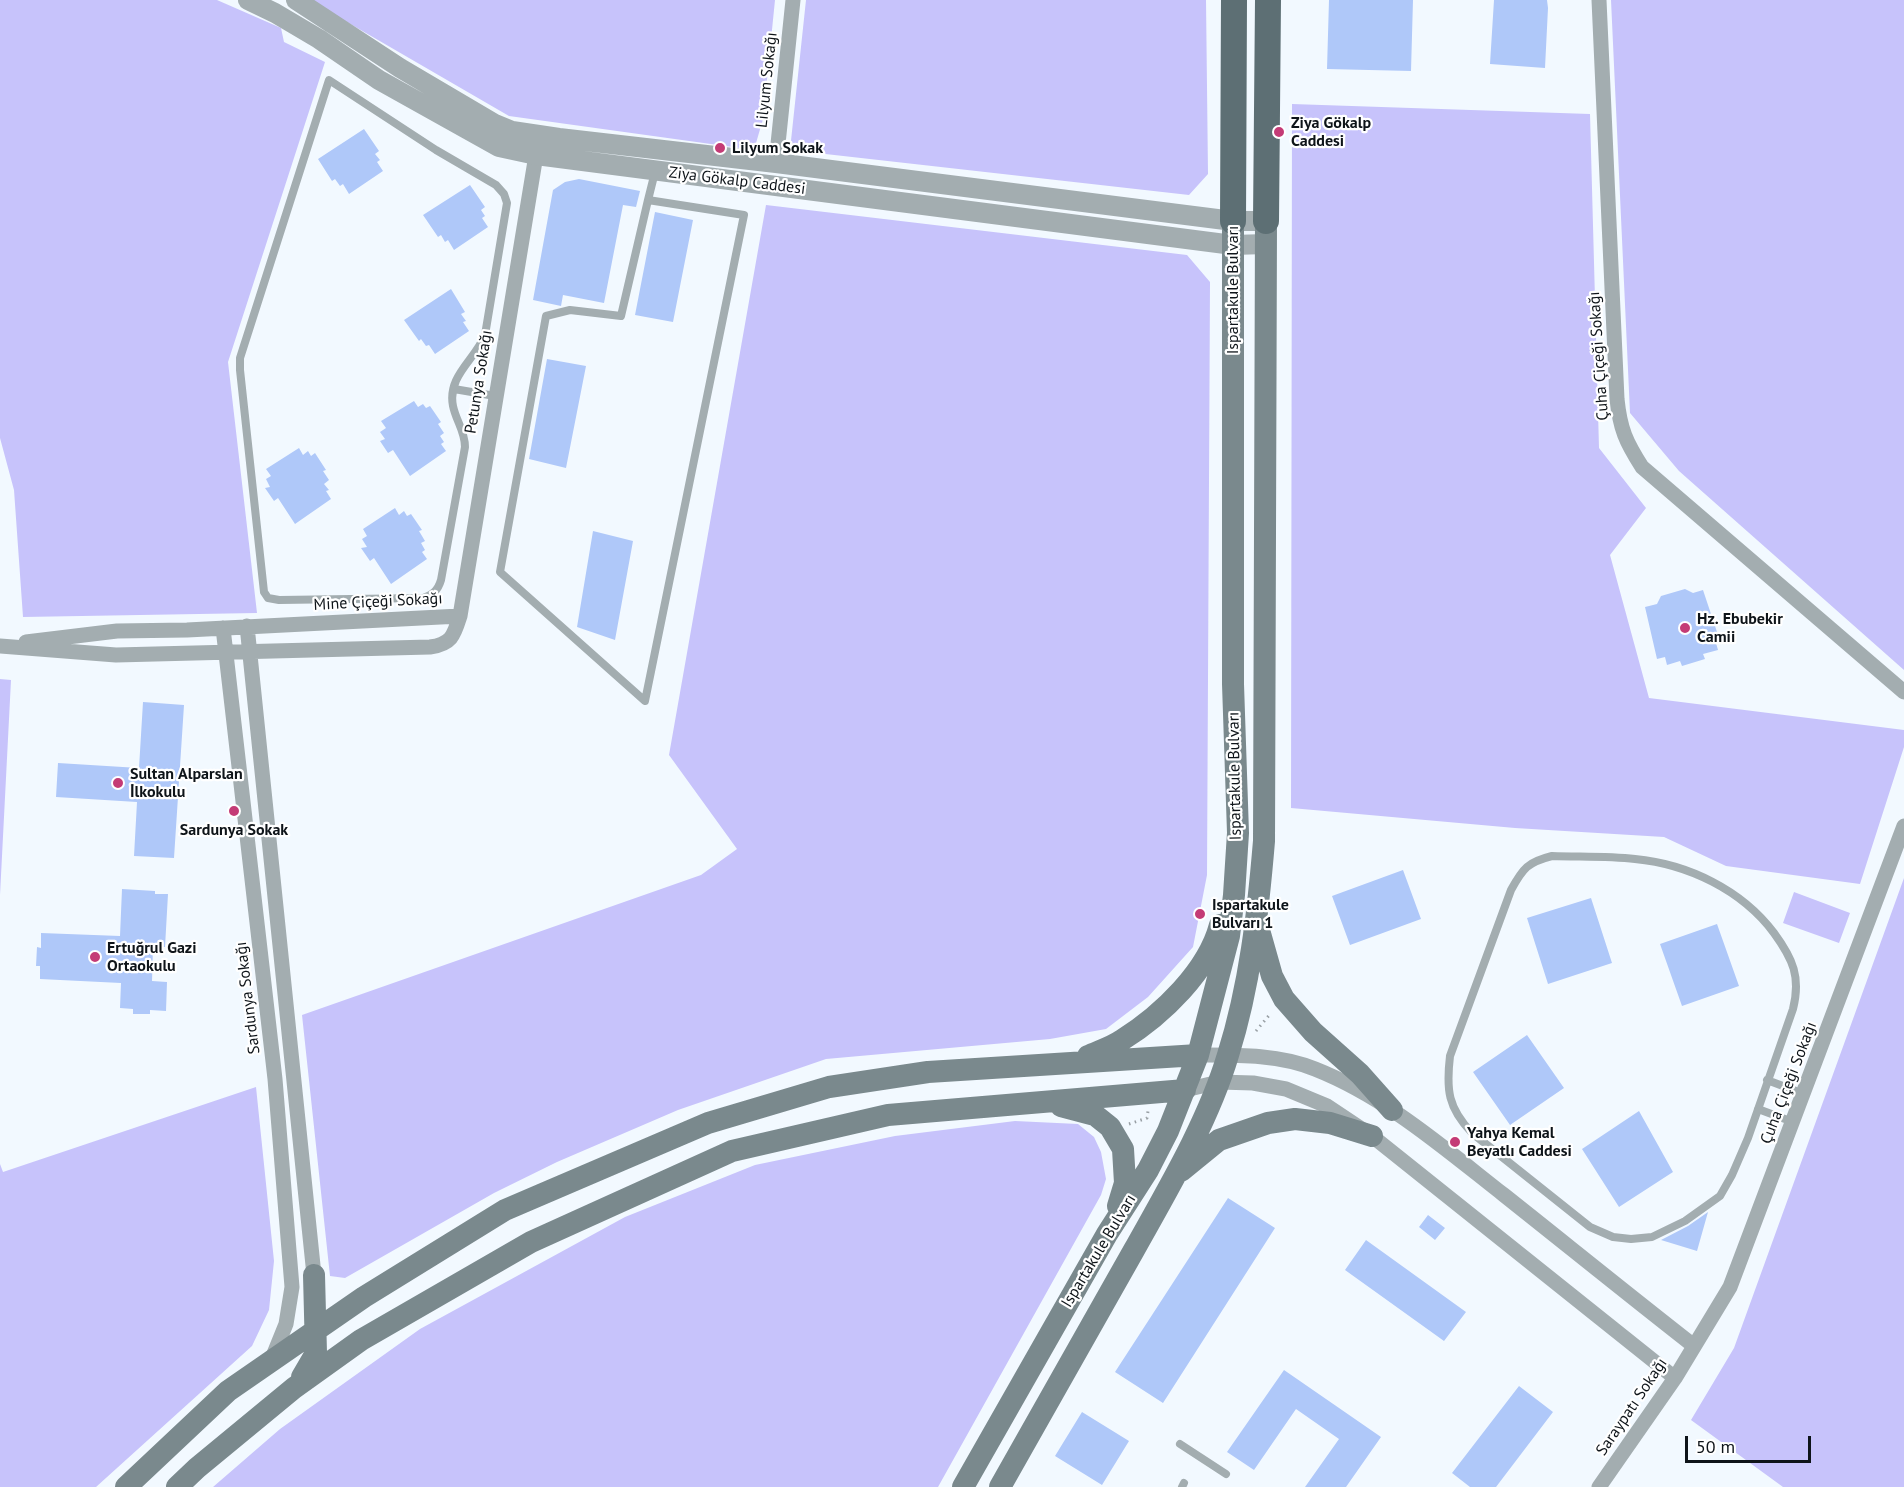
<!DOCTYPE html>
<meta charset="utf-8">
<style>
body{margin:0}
#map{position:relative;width:1904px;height:1487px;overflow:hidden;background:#f2f9ff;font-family:"PT Sans",sans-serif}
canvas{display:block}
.scale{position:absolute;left:1685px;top:1436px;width:126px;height:27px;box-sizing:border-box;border:3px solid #0e1419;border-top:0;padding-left:8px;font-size:18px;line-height:21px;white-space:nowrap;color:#0e1419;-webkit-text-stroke:4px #fff;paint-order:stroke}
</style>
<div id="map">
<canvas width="1904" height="1487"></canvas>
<div class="scale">50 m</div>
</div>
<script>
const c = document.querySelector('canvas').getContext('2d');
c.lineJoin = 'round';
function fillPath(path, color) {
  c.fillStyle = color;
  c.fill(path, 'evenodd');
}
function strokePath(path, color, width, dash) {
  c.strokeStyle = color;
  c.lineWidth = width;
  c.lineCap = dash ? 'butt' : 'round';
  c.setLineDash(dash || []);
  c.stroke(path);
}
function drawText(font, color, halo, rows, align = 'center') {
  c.font = font + ' "PT Sans",sans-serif';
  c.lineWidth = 4.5;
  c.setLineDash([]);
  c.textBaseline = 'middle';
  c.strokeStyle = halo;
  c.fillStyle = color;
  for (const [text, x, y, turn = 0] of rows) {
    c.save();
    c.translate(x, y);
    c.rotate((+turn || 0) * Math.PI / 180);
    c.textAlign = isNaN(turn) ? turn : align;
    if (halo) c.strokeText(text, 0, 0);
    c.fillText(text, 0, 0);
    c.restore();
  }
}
const green = new Path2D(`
 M0 0H217L281 28 284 42 325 62 228 362 257 613 23 617 14 490 0 438Z
 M309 0H775L763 119 754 150 509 116Z
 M806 0H1206L1208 174 1189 195 790 150Z
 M1611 0H1904V670L1679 471 1630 413Z
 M1292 104 1590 114 1599 448 1646 508 1610 555 1649 698 1904 730V747L1860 884 1726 866 1664 837 1515 828 1291 808Z
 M766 205 1187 255 1210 282 1207 875 1193 947 1148 997 1106 1029 1050 1039 826 1059 678 1110 557 1162 494 1193 345 1278 330 1276 302 1015 701 875 737 849 669 755Z
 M0 679 11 680 0 895Z
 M1904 878V1487H1783L1691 1420 1734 1348Z
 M1794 892 1850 913 1839 943 1783 923Z
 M256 1087 274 1261 269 1310 252 1346 96 1487H0V1164L3 1172Z
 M1015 1121 1078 1124 1094 1137 1101 1152 1106 1179 1101 1195 938 1487H213L280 1429 420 1329 625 1217 755 1165 895 1136Z`);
const building = new Path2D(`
 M1329 0H1413L1411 71 1327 69Z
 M1494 0H1547L1548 8 1545 68 1490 64Z
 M364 129 379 151 375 154 380 160 377 162 383 171 349 194 343 184 340 186 335 179 332 181 318 159Z
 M579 179 640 191 636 207 623 205 604 303 563 295 561 306 533 300 553 190 565 182Z
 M470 185 485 207 481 210 485 216 482 218 488 227 454 250 448 240 445 242 441 235 438 237 423 215Z
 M655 212 693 220 673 322 635 315Z
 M451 289 465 312 461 314 466 321 463 322 469 331 435 354 429 345 426 346 421 339 419 341 404 320Z
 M547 359 586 366 566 468 529 459Z
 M414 401 418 407 423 404 426 408 430 406 441 422 438 424 444 433 440 436 444 442 441 444 446 451 410 476 393 450 388 453 380 441 385 439 380 432 386 428 381 421Z
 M299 448 303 455 308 451 311 456 315 453 326 470 323 471 329 480 324 484 329 490 326 491 331 499 295 524 278 498 274 501 265 488 270 487 266 479 271 476 266 469Z
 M395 508 399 515 404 511 407 516 411 514 422 530 419 531 425 541 421 543 425 550 422 552 427 559 391 584 374 558 370 561 361 548 367 547 362 539 367 536 363 529Z
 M593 531 633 541 615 640 577 627Z
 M1685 589 1693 593 1703 590 1718 635 1714 636 1718 650 1703 654 1705 659 1682 666 1680 661 1667 665 1665 657 1657 659 1645 607 1657 604 1661 596Z
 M143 702 184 705 174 858 134 856 137 802 56 797 58 763 139 768Z
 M1403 870 1421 919 1350 945 1332 896Z
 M122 889 155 891V894H168L165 947H153L152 981 167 982 166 1011 150 1010V1014H133V1009L120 1008 121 983 40 979V966H36L37 947 41 948V933L120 936Z
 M1591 898 1612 963 1548 984 1527 918Z
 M1717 924 1739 986 1682 1006 1660 944Z
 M1527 1035 1564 1088 1510 1125 1473 1072Z
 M1639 1111 1673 1172 1619 1207 1582 1149Z
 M1228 1198 1275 1228 1163 1403 1115 1372Z
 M1708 1212 1697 1251 1661 1240 1688 1226Z
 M1428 1215 1445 1228 1435 1240 1419 1227Z
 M1366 1240 1466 1312 1444 1341 1345 1270Z
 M1284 1370 1381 1437 1346 1487H1305L1339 1439 1296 1409 1254 1470 1227 1452Z
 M1519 1386 1553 1412 1496 1487H1470L1452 1473Z
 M1082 1412 1129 1441 1102 1485 1055 1456Z`);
const path = new Path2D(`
 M1256 1031 1271 1013
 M1129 1124 1147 1118 1148 1111`);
const service = new Path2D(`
 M329 80 436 150 496 185 504 194 507 203 485 335C475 360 447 376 453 406 456 421 465 431 465 447L441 580C438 590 433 595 423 598L279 600 268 598 264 592 240 370V358Z
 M648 200 744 215 645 701 500 572 546 316 570 310 621 316 648 200 655 172
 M454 389 495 396
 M1552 856C1580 857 1608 856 1635 859 1688 864 1742 890 1774 933 1793 959 1801 977 1793 1009L1748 1138 1732 1175 1720 1196 1685 1221 1652 1237 1631 1239 1613 1237 1590 1227 1472 1133C1448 1108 1446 1090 1450 1056L1511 890C1523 868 1528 862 1552 856Z
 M1767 1080 1804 1094
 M1758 1109 1793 1122
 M1180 1444 1226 1474
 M1182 1487 1184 1483`);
const minor = new Path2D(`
 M1599 0 1617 399C1620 429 1626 442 1642 467L1904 692
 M776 163 793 0
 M247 626 314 1275
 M223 628 275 1079 292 1287 286 1324 271 1361
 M26 642 117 631 187 630 460 616
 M0 646 116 655 430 647C452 644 454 635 460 616L536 155
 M1198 1055C1236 1055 1279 1054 1315 1069 1386 1097 1445 1149 1504 1195 1567 1245 1630 1296 1694 1346
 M1185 1090 1219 1082 1253 1083 1286 1089 1327 1106 1372 1136 1675 1378
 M1599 1487 1675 1378 1730 1287 1904 826`);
const tertiary = new Path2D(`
 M248 0 275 13 319 39 379 80 499 147 536 155 1233 245 1266 244
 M296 0 400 68 495 124 512 131 559 138 776 163 1233 221H1266`);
const secondary = new Path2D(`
 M1259 930 1272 976 1284 999 1313 1032 1360 1074 1392 1110
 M1088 1056C1099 1051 1112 1047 1122 1040 1162 1015 1208 971 1220 925
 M1061 1106 1095 1115 1110 1127 1123 1149 1125 1183 1118 1206
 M1181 1171 1219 1140 1268 1123 1295 1119 1330 1123 1372 1136
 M302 1377 316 1353 314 1275
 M126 1487 228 1391 364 1297 505 1210 708 1123 829 1087 928 1072 1198 1055
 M177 1487 197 1468 294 1388 361 1340 531 1242 732 1151 888 1115 1185 1090
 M963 1487 1107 1234 1148 1170 1168 1131 1198 1055 1229 936 1234 895 1238 833 1233 684V221
 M1000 1487C1044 1408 1089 1329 1134 1250 1168 1189 1208 1122 1228 1055 1250 985 1258 913 1264 841L1266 221`);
const primary = new Path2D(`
 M1233 221 1234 0
 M1266 221 1268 0`);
const markers = [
 [1279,132,6,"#c43b76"],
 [720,148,6,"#c43b76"],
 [1685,628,6,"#c43b76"],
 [118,783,6,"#c43b76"],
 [234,811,6,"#c43b76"],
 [1200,914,6,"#c43b76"],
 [95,957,6,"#c43b76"],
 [1455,1142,6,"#c43b76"]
];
const streetNames = [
 ["Lilyum Sokağı",767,80,-84],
 ["Ziya Gökalp Caddesi",737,181,7],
 ["Ispartakule Bulvarı",1233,290,-90],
 ["Çuha Çiçeği Sokağı",1599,356,-94],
 ["Petunya Sokağı",479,382,-81],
 ["Mine Çiçeği Sokağı",378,602,-3],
 ["Ispartakule Bulvarı",1235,776,-91],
 ["Sardunya Sokağı",248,998,-97],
 ["Çuha Çiçeği Sokağı",1789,1083,-69],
 ["Ispartakule Bulvarı",1099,1251,-59],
 ["Saraypatı Sokağı",1632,1407,-56]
];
const poiNames = [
 ["Ziya Gökalp",1291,123],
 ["Caddesi",1291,141],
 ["Lilyum Sokak",732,148],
 ["Hz. Ebubekir",1697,619],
 ["Camii",1697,637],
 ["Sultan Alparslan",130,774],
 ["İlkokulu",130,792],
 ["Sardunya Sokak",234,830,"center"],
 ["Ispartakule",1212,905],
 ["Bulvarı 1",1212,923],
 ["Ertuğrul Gazi",107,948],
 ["Ortaokulu",107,966],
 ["Yahya Kemal",1467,1133],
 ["Beyatlı Caddesi",1467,1151]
];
fillPath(green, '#c7c3fb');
fillPath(building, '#afc8f9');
strokePath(path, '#99a0a5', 3, [1.5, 4.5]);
strokePath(service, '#a3adb0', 8);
strokePath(minor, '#a3adb0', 15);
strokePath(tertiary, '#a3adb0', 20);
strokePath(secondary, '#7a898d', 22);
strokePath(primary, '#5d6f74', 26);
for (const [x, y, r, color] of markers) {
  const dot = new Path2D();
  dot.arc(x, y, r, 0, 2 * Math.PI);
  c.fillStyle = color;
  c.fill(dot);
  strokePath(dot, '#fff', 2);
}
drawText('16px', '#0e1419', '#fff', streetNames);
drawText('bold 16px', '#0e1419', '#fff', poiNames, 'left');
</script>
